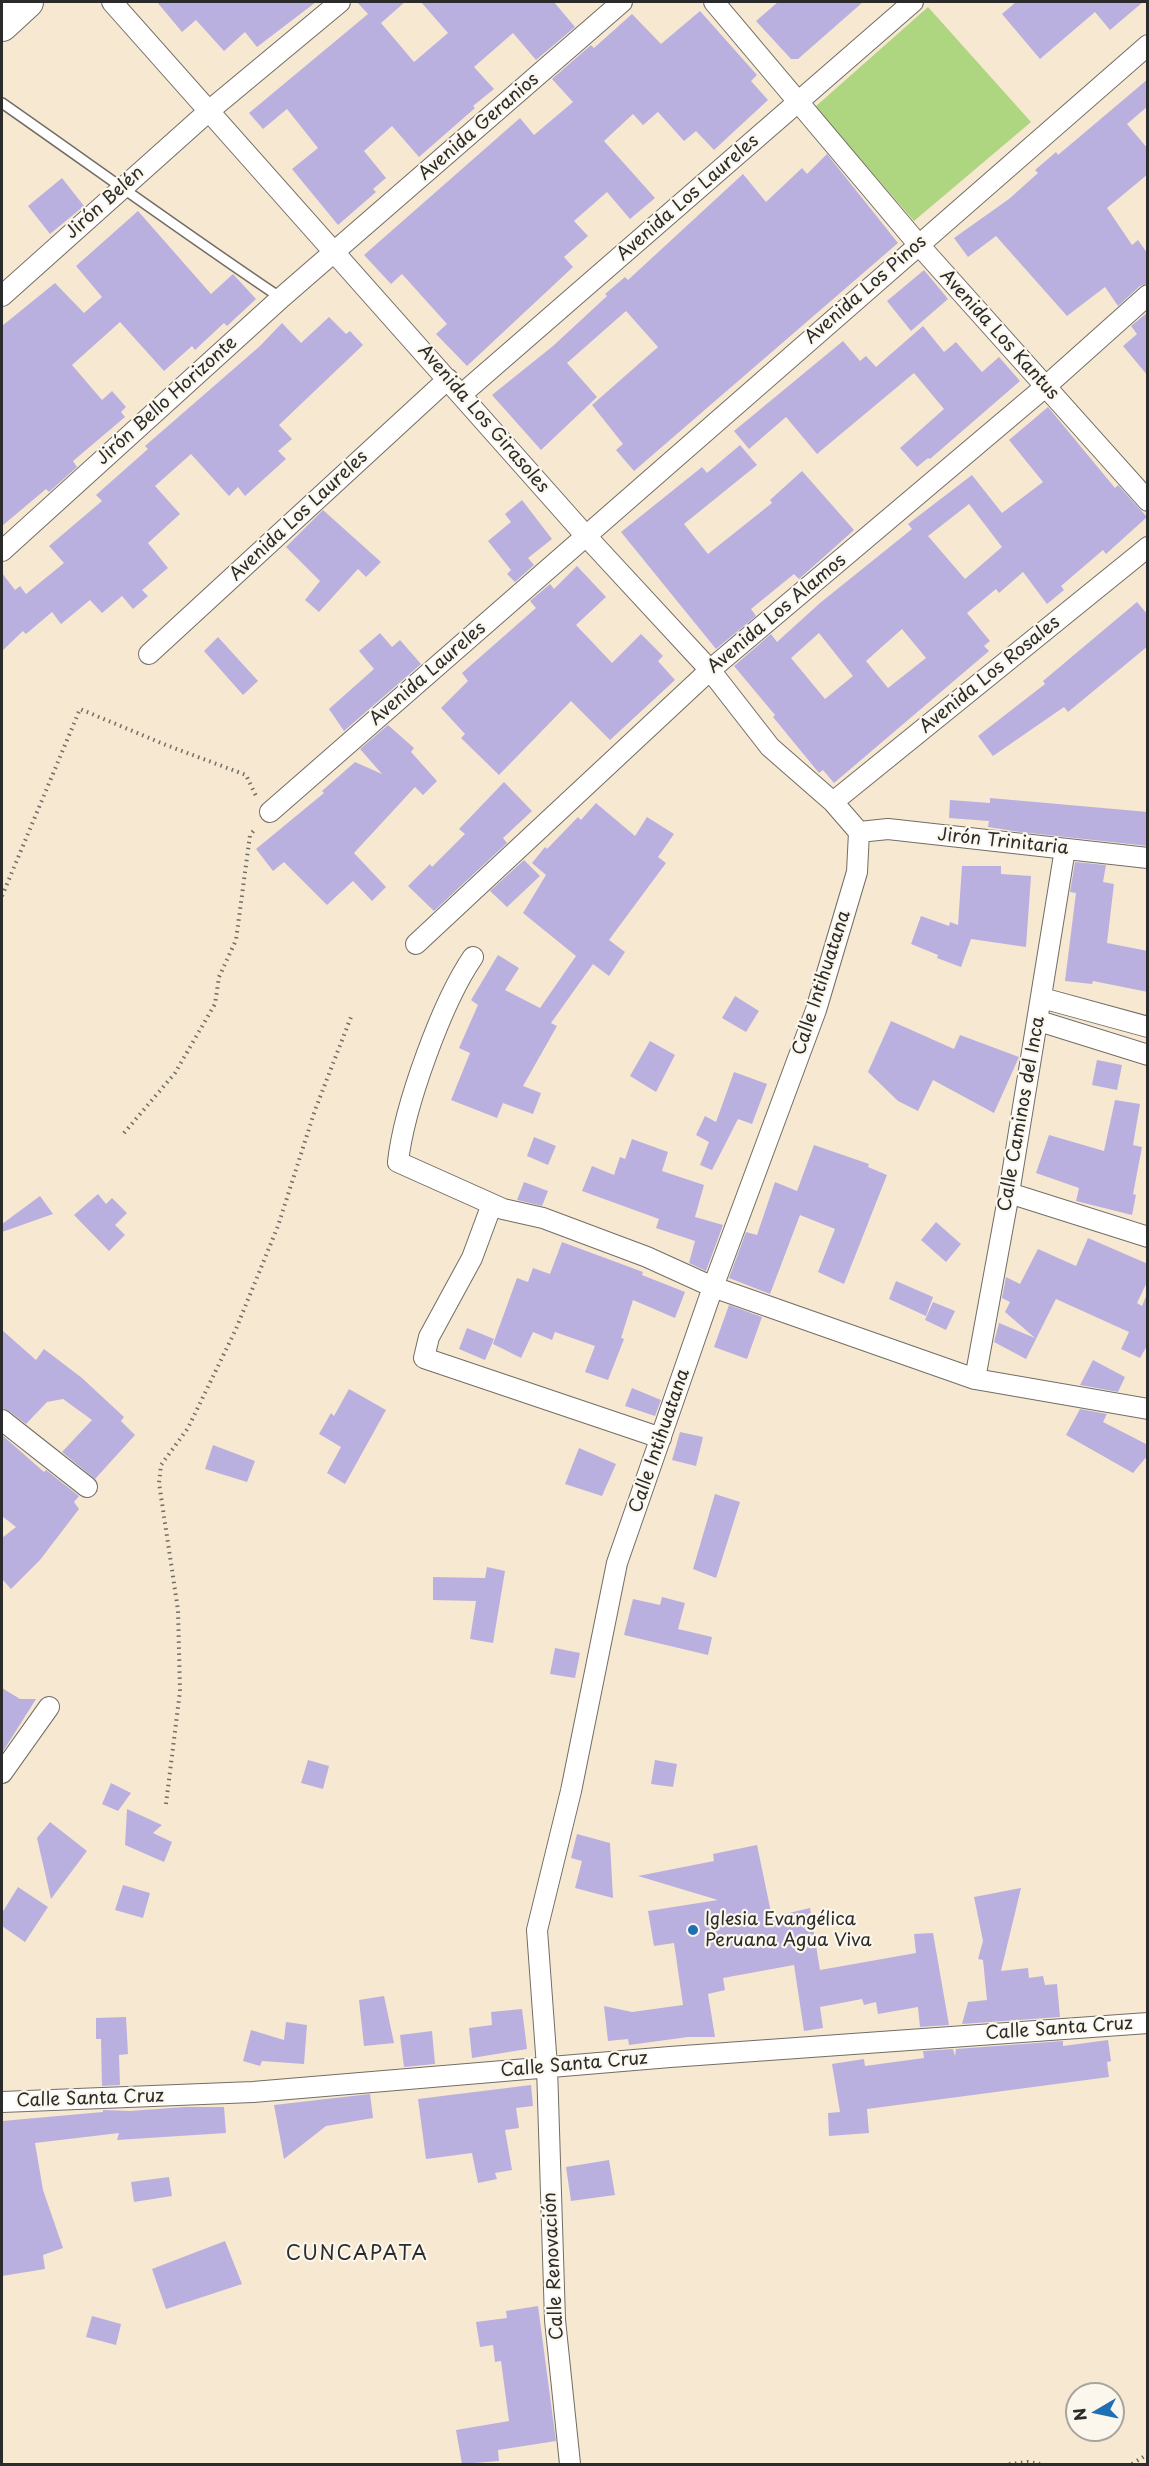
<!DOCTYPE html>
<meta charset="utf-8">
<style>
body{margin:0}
#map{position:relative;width:1149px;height:2466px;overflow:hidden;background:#f7e8d2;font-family:"Playpen Sans",sans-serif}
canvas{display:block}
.frame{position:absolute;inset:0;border:3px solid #2b2b2b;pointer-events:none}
.north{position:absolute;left:1065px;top:2382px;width:60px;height:60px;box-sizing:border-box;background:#fbf7ec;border:2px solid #a8a59f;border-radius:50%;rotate:261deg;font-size:16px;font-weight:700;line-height:24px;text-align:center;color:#2b2b2b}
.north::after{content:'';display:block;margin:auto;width:21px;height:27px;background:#1f6fb2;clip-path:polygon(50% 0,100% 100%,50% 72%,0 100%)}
</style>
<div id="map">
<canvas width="1149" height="2466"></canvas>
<div class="frame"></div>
<div class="north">N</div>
</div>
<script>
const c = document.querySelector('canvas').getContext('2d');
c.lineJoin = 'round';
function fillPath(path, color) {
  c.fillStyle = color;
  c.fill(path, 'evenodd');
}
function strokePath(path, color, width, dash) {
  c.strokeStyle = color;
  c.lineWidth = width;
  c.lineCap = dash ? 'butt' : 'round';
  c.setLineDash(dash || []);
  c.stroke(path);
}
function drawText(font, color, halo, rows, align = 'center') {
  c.font = font + ' "Playpen Sans",sans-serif';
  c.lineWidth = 4.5;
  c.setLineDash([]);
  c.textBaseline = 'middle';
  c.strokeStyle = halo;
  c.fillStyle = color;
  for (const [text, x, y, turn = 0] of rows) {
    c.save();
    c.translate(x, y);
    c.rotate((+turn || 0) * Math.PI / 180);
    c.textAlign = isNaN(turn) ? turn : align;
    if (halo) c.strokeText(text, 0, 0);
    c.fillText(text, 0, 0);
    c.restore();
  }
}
const green = new Path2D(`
 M928 7 1031 122 914 221 815 107Z`);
const building = new Path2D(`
 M157 2H316L257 47 245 32 224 51 196 20 182 32Z
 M357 2H405L381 23 414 62 448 33 421 2H554L575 27 536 60 513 33 474 67 494 89 473 106 475 108 419 157 392 126 364 151 386 178 373 189 376 192 338 225 292 169 318 148 287 109 263 129 249 113 368 14Z
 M778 2H863L798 59H791L756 21Z
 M1016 2H1143L1110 30 1095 12 1040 59 1002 14Z
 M700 11 757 75 751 81 768 100 714 150 696 131 684 141 658 112 643 125 633 114 604 141 655 198 630 219 607 192 574 221 588 236 564 257 573 267 467 366 436 334 447 324 402 274 391 284 364 255 520 118 534 135 573 102 552 79 591 45 594 48 632 14 661 44Z
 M1148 79V106L1127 124 1148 149V174L1107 208 1132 245 1138 240 1148 254V283L1140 286 1118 306 1105 287 1067 316 996 236 968 257 954 238 1009 199 1038 173 1035 170 1056 152 1058 155Z
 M827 154 898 243 634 471 616 450 623 444 592 405 658 347 626 311 567 363 597 397 541 450 492 395 553 346 607 296 605 294 625 277 628 280 743 174 766 202 802 168 807 174Z
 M62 178 84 206 50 234 28 206Z
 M138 211 211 294 233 274 256 299 227 326 224 323 195 350 192 346 164 371 120 322 72 365 102 400 112 391 126 407 121 412 125 417 73 461 77 467 49 492 46 489 2 526V326L55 283 84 313 102 297 76 266Z
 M924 270 948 299 911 331 887 301Z
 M1148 312V376L1123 346 1137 334 1131 326Z
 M329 317 346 334 350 331 363 345 279 425 292 439 278 451 286 459 245 496 238 487 229 496 191 454 155 486 180 514 148 543 168 568 142 590 148 596 133 609 122 596 102 613 90 600 61 624 52 612 26 634 23 631 2 651V573L15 590 20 586 26 594 64 563 49 546 102 501 96 495 148 449 145 446 260 346 282 323 301 343Z
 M923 326 944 352 956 342 982 372 999 357 1020 381 930 459 928 458 917 467 900 448 944 409 914 373 817 454 786 417 749 449 734 431 843 341 860 361 866 356 876 367Z
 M1048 407 1115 488 1118 485 1147 517 1106 554 1103 550 1061 586 1064 590 1047 604 1023 572 999 593 996 589 967 613 990 641 984 646 989 651 834 783 823 770 819 773 773 717 775 715 734 666 771 634 777 642 820 603 912 529 908 524 972 475 1002 513 1043 482 1009 440ZM969 504 1002 547 965 579 928 536ZM902 629 926 658 888 688 866 661ZM819 633 853 676 825 699 791 658Z
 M740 445 757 465 684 524 708 554 772 503 770 500 802 471 854 530 799 579 794 574 751 609 756 616 716 649 621 532 702 467 707 473Z
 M522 500 552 539 528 558 534 565 515 582 507 574 511 570 488 541 511 522 505 514Z
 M323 510 381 562 366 577 358 569 319 612 305 600 320 581 286 547Z
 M577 566 606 597 576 625 612 663 641 634 663 656 658 661 675 680 610 740 571 701 499 775 461 738 465 734 441 708 468 681 462 673 536 608 530 601 550 584 554 589Z
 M1137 602 1148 615V646L1068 712 1064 707 993 756 978 736 1045 684 1043 681Z
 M380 633 392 647 400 640 421 664 344 731 329 709 374 669 359 651Z
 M218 637 258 681 243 695 204 651Z
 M388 725 414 748 411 752 437 781 423 795 415 787 354 853 386 887 372 901 353 881 327 905 284 862 273 871 256 849 324 793 322 791 355 762 382 774 360 749Z
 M504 782 532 811 503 838 507 843 434 911 408 886 430 864 432 867 465 834 459 829Z
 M990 798 1148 812V846L1020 832 988 827 989 821 949 818 950 800 990 803Z
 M596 803 635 836 647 817 674 834 658 857 666 863 609 940 625 952 609 976 593 964 551 1023 557 1026 523 1086 541 1093 533 1114 503 1103 497 1118 451 1100 470 1053 459 1048 478 1005 471 1000 498 955 519 968 505 990 540 1008 576 956 523 913 546 875 532 863 545 847 547 849 578 817 581 820Z
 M524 860 540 876 507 907 490 891Z
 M1075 862 1106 865 1103 882 1114 884 1107 943 1148 951V992L1093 981 1092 984 1065 981 1076 893 1070 892Z
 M962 866H1001V874L1031 876 1026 947 971 939 961 967 937 958 938 955 911 944 921 916 949 926 950 922 958 925Z
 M735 996 759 1011 746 1032 722 1018Z
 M891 1021 954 1049 960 1035 1019 1057 994 1113 933 1080 918 1111 898 1101 868 1072Z
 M650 1041 675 1055 656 1092 630 1076Z
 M1097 1060 1122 1065 1117 1090 1092 1085Z
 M734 1072 767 1084 752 1124 738 1119 712 1170 700 1165 709 1142 696 1135 705 1116 716 1122Z
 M1115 1100 1140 1104 1133 1145 1142 1147 1133 1194 1136 1195 1132 1215 1076 1201 1079 1188 1036 1173 1049 1135 1104 1151Z
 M534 1137 556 1146 548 1165 527 1156Z
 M632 1139 668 1152 662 1171 704 1185 695 1217 723 1225 706 1271 689 1263 695 1241 656 1228 659 1219 582 1191 592 1166 614 1175 620 1157 625 1159Z
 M814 1145 869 1164 868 1167 887 1175 844 1284 818 1272 835 1229 800 1215 770 1294 729 1278 746 1232 757 1235 775 1182 797 1191Z
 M524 1182 548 1191 542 1206 517 1200Z
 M98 1194 106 1204 112 1198 127 1213 115 1225 125 1235 109 1251 74 1215Z
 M40 1196 53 1214 2 1232V1224Z
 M936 1222 961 1244 946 1262 921 1240Z
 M1088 1238 1148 1264V1280L1137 1303 1142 1306 1147 1294 1148 1344 1140 1358 1121 1349 1129 1332 1056 1299 1026 1359 994 1342 999 1323 1035 1338 1005 1312 1010 1302 1002 1298 1006 1277 1020 1284 1038 1249 1076 1266Z
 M562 1242 643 1272 642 1275 685 1292 675 1318 633 1300 621 1338 624 1339 608 1380 585 1372 595 1346 555 1332 552 1340 533 1332 521 1358 493 1344 517 1278 528 1282 533 1268 550 1274Z
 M896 1281 933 1297 926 1316 889 1299Z
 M933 1302 955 1311 946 1330 925 1320Z
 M729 1305 762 1317 747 1359 714 1347Z
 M467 1328 494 1339 485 1360 459 1349Z
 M2 1330 36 1360 44 1349 82 1378 124 1417 121 1421 135 1435 95 1479 62 1452 92 1420 63 1399 47 1402 26 1424 9 1411 2 1408Z
 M1093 1360 1125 1377 1118 1392 1080 1385Z
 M632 1388 661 1400 655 1416 625 1406Z
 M349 1389 386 1410 345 1484 327 1473 341 1447 319 1434 331 1413 334 1416Z
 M1080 1409 1107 1414 1103 1422 1148 1445V1455L1133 1473 1066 1435Z
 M680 1432 703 1437 696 1466 672 1460Z
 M2 1435 44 1472 46 1470 79 1496 74 1502 79 1509 40 1560 11 1589 2 1579V1538L16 1527 2 1516Z
 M213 1445 255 1461 247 1482 205 1469Z
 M579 1448 616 1464 602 1496 565 1484Z
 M715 1494 740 1502 716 1578 693 1569Z
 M487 1567 505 1571 493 1643 470 1639 476 1601 433 1600V1577L485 1578Z
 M662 1597 685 1603 678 1629 712 1637 708 1655 624 1635 633 1599 660 1605Z
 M555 1648 580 1653 575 1678 550 1674Z
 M2 1688 20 1699H36L2 1753Z
 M308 1760 329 1766 323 1789 301 1783Z
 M655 1760 677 1764 673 1787 651 1784Z
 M111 1783 131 1793 118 1811 102 1804Z
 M127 1809 162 1825 153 1833 172 1842 164 1862 125 1845Z
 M50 1822 87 1851 51 1899 37 1838Z
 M577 1834 610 1843 613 1898 575 1888 582 1861 571 1858Z
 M757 1845 772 1917 810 1908 820 1970 916 1953 914 1934 933 1933 949 2025 920 2027 918 2007 878 2014 876 2002 864 2005 862 1999 820 2007 823 2028 804 2031 794 1965 723 1978 725 1990 708 1994 715 2037H688L629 2045 628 2039 608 2041 604 2006 632 2012 683 2005 674 1943 654 1946 648 1911 718 1900 638 1876 714 1861 713 1854Z
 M123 1885 150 1893 143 1918 115 1910Z
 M18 1887 48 1907 25 1942 2 1926V1913Z
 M1021 1888 1001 1971 1028 1968 1029 1978 1043 1976 1045 1985 1057 1984 1060 2017 962 2024 968 2002 987 2000 983 1960 978 1959 983 1941 974 1897Z
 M384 1996 394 2043 364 2046 359 2000Z
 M522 2009 527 2049 472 2058 469 2028 492 2025 491 2012Z
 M126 2017 128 2054 119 2055 120 2085 102 2086 101 2039H96V2018Z
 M286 2022 307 2025 304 2064 262 2061 260 2066 243 2061 251 2030 284 2040Z
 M432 2031 435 2064 404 2067 400 2035Z
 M1108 2040 1111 2061 1107 2062 1109 2077 867 2109 869 2133 829 2136 828 2113 840 2112 832 2064 864 2059 865 2066 924 2058 923 2051 953 2049 955 2056 956 2049 1063 2041V2046Z
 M531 2085 533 2106 516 2108 519 2128 505 2130 512 2170 495 2173 497 2179 478 2183 472 2153 426 2159 418 2099Z
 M370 2094 373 2118 326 2126 284 2159 274 2105Z
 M185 2107H224L226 2133 117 2140 119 2133 35 2143 43 2190 63 2248 43 2255 45 2269 2 2276V2121L103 2112V2110L130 2111Z
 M609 2160 615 2195 571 2201 566 2167Z
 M169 2177 172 2196 134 2202 131 2182Z
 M225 2241 242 2284 166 2309 152 2269Z
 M538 2306 556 2441 498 2450 499 2461 462 2464 456 2430 509 2421 501 2361 495 2362 493 2345 480 2347 476 2322 507 2318 506 2311Z
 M92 2316 121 2324 116 2345 86 2337Z`);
const path = new Path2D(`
 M2 896 80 709 166 745 246 775 257 798
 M124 1133 175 1073 215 1004 219 977 236 940 250 835 256 828
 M166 1804 180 1691 178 1610 159 1483 161 1465 188 1428 236 1329 278 1226 315 1110 351 1017
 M1009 2464 1028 2462 1040 2464
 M1132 2464 1148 2454`);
const service = new Path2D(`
 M2 103C95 168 187 235 281 298`);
const minor = new Path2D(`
 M112 2 586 536 710 670 770 747 833 802 859 832
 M714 2 918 244 1148 501
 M2 296 210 110 340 2
 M462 394 913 2
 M2 551 281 298 622 2
 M149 654 448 379
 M833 802 1148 547
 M270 812 1148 45
 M859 832 888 829 1148 858
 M416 944 710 670 1045 387 1148 295
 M473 957C442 1002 404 1107 398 1162L503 1209 543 1218 647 1257 713 1287 975 1379 1148 1409
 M1042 998 1148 1027
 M1039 1021 1148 1055
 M1009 1193 1148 1237
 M492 1204 472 1258 429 1337 424 1358 661 1438
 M975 1379 1009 1193 1065 849
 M2 1420 87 1487
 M2 1773 49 1707
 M2 2102 253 2092 670 2057 1148 2023
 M570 2464 555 2320 547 2067 537 1930 571 1791 617 1563 713 1287 816 1010 857 872 859 832`);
const trunk = new Path2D(`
 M2 25 27 2`);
const markers = [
 [693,1930,6,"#1f6fb2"]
];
const streetNames = [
 ["Avenida Geranios",479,127,-41],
 ["Avenida Los Laureles",688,198,-41],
 ["Jirón Belén",105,203,-42],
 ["Avenida Los Pinos",866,290,-41],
 ["Avenida Los Kantus",999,335,48],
 ["Jirón Bello Horizonte",167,401,-42],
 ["Avenida Los Girasoles",483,419,49],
 ["Avenida Los Laureles",299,516,-43],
 ["Avenida Los Alamos",777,614,-40],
 ["Avenida Laureles",428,674,-41],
 ["Avenida Los Rosales",990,675,-39],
 ["Jirón Trinitaria",1003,842,6],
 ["Calle Intihuatana",822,983,-72],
 ["Calle Caminos del Inca",1022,1114,-80],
 ["Calle Intihuatana",660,1441,-71],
 ["Calle Santa Cruz",1059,2029,-4],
 ["Calle Santa Cruz",574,2065,-5],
 ["Calle Santa Cruz",90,2099,-2],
 ["Calle Renovación",554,2266,-93]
];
const poiNames = [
 ["Iglesia Evangélica",705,1920],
 ["Peruana Agua Viva",705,1941]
];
const neighbourhoodNames = [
 ["CUNCAPATA",357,2254]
];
fillPath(green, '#aed57f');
fillPath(building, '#bab0df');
strokePath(service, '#726d65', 12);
strokePath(minor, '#726d65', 22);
strokePath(trunk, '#726d65', 34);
strokePath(path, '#726d65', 4, [1.5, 4.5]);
strokePath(service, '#fff', 9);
strokePath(minor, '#fff', 20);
strokePath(trunk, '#fff', 32);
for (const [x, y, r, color] of markers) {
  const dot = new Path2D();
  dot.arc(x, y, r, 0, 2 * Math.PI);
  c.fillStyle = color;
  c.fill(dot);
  strokePath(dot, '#fbf7ec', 2);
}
drawText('18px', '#2b2b2b', '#fbf7ec', streetNames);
drawText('18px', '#2b2b2b', '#fbf7ec', poiNames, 'left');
c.letterSpacing = '1.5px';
drawText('20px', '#2b2b2b', '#fbf7ec', neighbourhoodNames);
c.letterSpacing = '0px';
</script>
